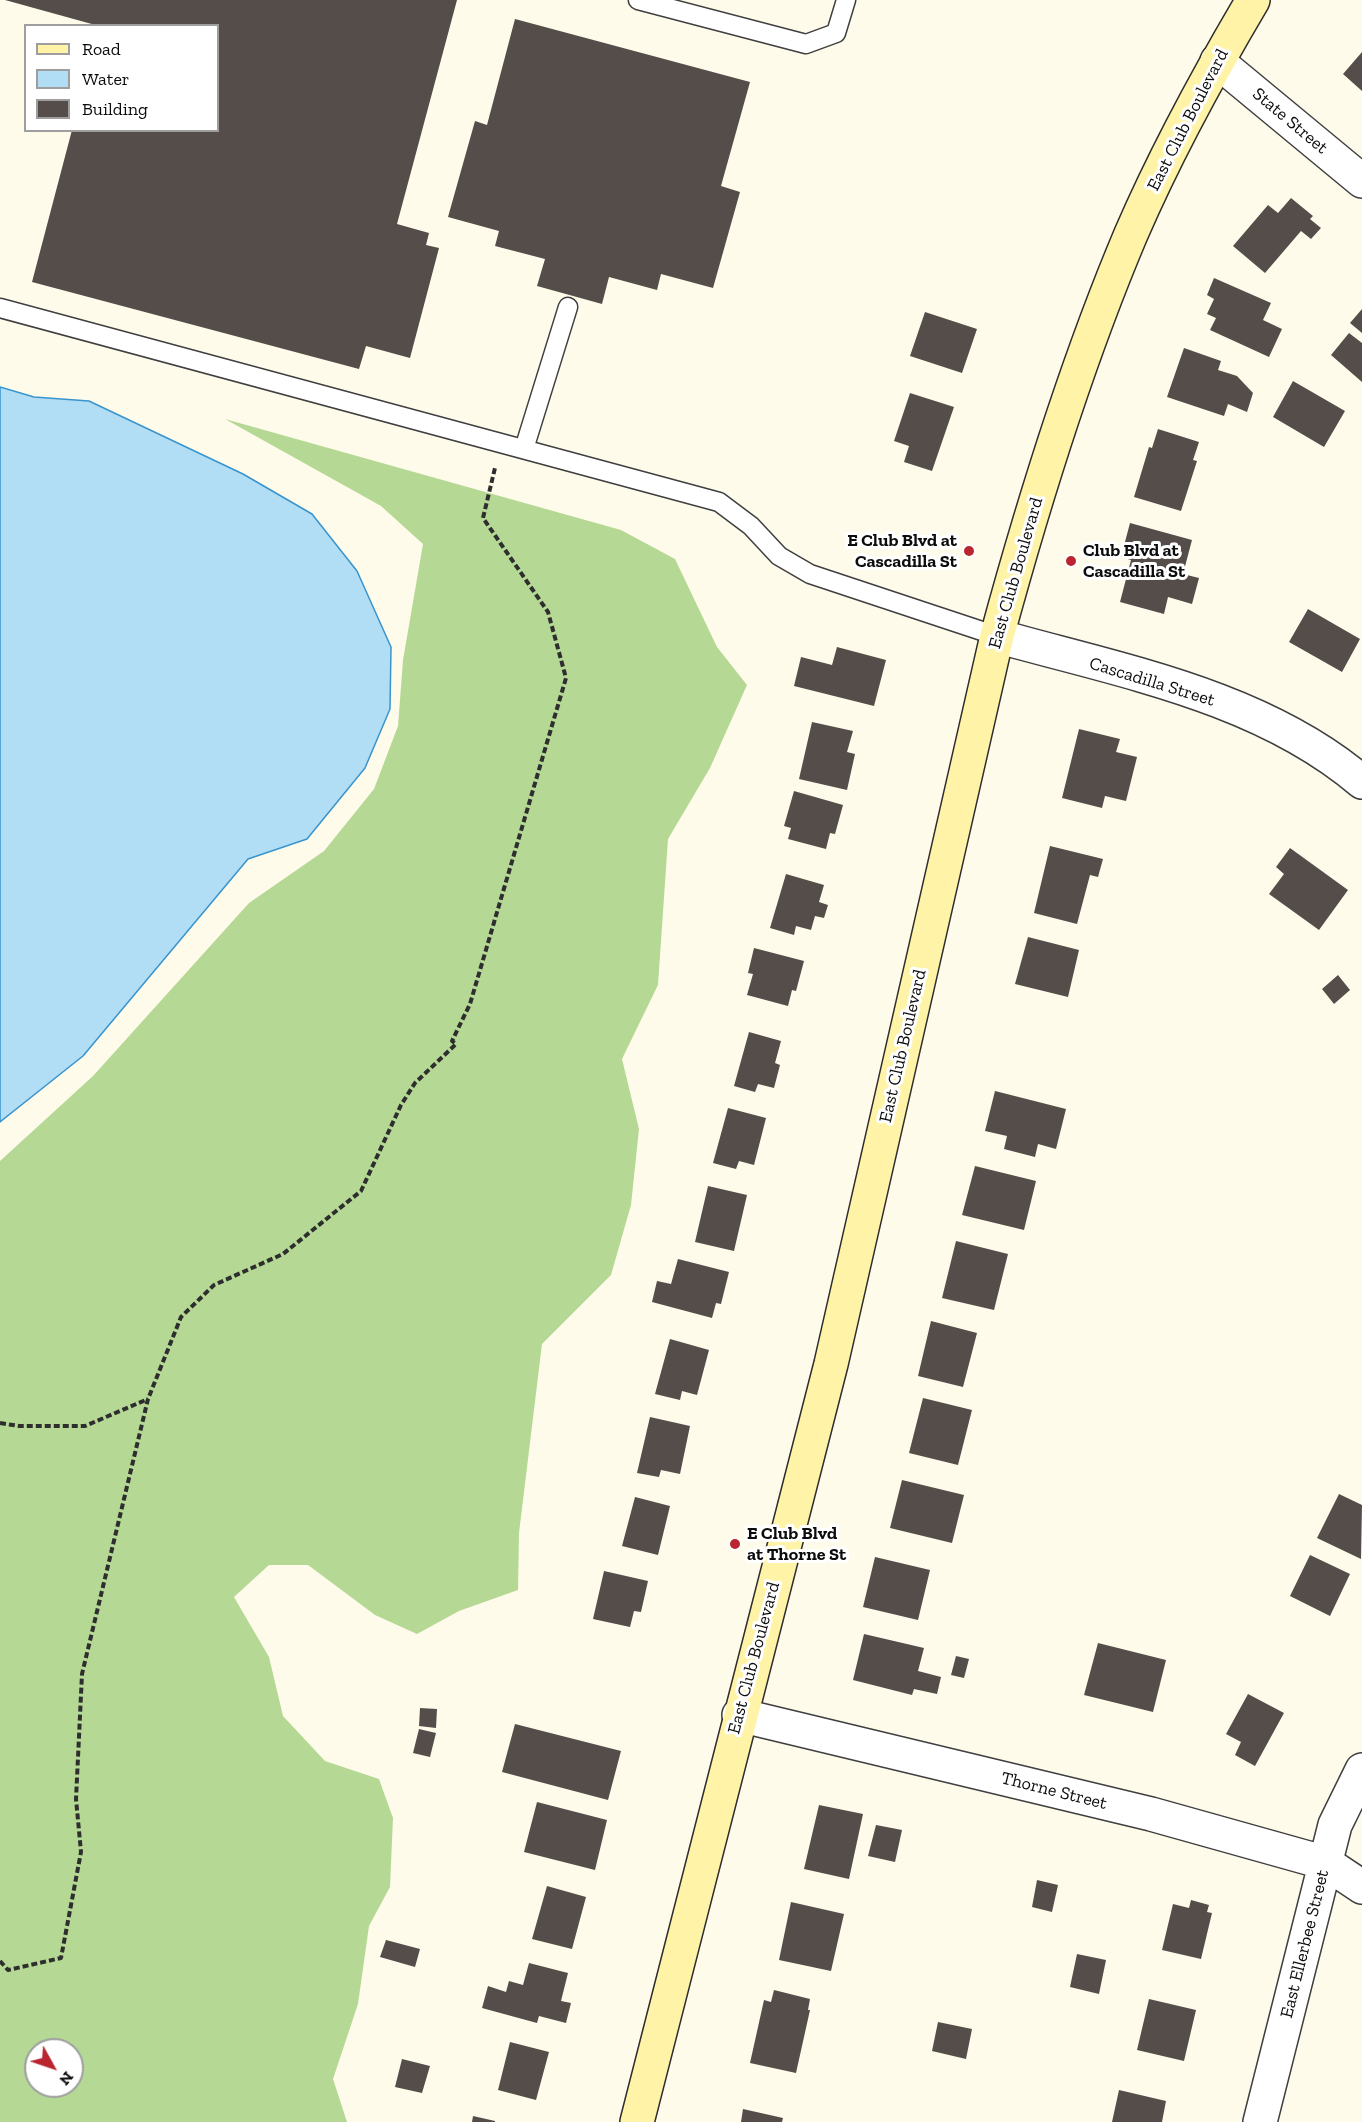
<!DOCTYPE html>
<style>
body{margin:0}
#map{position:relative;width:1362px;height:2122px;overflow:hidden;background:#fffbeb;font-family:"Zilla Slab",serif}
canvas{display:block}
.legend{position:absolute;left:24px;top:24px;width:195px;height:108px;box-sizing:border-box;background:#fff;border:2px solid #9e9e9e;margin:0;padding:8px 10px;list-style:none;font-size:18px;color:#0c0c0c}
.legend li{display:flex;align-items:center;gap:12px;height:30px}
.legend b{width:30px;border:2px solid #9e9e9e}
.north{position:absolute;left:24px;top:2038px;width:60px;height:60px;box-sizing:border-box;background:#fff;border:2px solid #9e9e9e;border-radius:50%;rotate:130deg;font-size:16px;font-weight:700;line-height:24px;text-align:center;color:#0c0c0c}
.north::after{content:'';display:block;margin:auto;width:21px;height:27px;background:#ba2630;clip-path:polygon(50% 0,100% 100%,50% 72%,0 100%)}
</style>
<div id="map">
<canvas width="1362" height="2122"></canvas>
<ul class="legend">
<li><b style="height:8px;background:#fef3a7"></b>Road</li>
<li><b style="height:16px;background:#b1ddf5"></b>Water</li>
<li><b style="height:16px;background:#554d49"></b>Building</li>
</ul>
<div class="north">N</div>
</div>
<script>
const c = document.querySelector('canvas').getContext('2d');
c.lineJoin = 'round';
function fillPath(path, color) {
  c.fillStyle = color;
  c.fill(path, 'evenodd');
}
function strokePath(path, color, width, dash) {
  c.strokeStyle = color;
  c.lineWidth = width;
  c.lineCap = dash ? 'butt' : 'round';
  c.setLineDash(dash || []);
  c.stroke(path);
}
function drawText(font, color, halo, rows, align = 'center') {
  c.font = font + ' "Zilla Slab",serif';
  c.lineWidth = 6;
  c.setLineDash([]);
  c.textBaseline = 'middle';
  c.strokeStyle = halo;
  c.fillStyle = color;
  for (const [text, x, y, turn = 0] of rows) {
    c.save();
    c.translate(x, y);
    c.rotate((+turn || 0) * Math.PI / 180);
    c.textAlign = isNaN(turn) ? turn : align;
    if (halo) c.strokeText(text, 0, 0);
    c.fillText(text, 0, 0);
    c.restore();
  }
}
const forest = new Path2D(`
 M225 419 621 530 675 559 717 647 747 685 710 768 668 839 658 985 622 1059 639 1129 631 1205 611 1275 542 1344 519 1533 518 1590 459 1611 417 1634 375 1615 308 1565H269L234 1597 269 1657 283 1716 325 1761 379 1779 393 1818 390 1887 369 1926 358 2004 333 2079 347 2122H0V1161L93 1076 249 903 324 851 374 789 398 726 403 660 423 544 381 506ZM36 2050H72V2086H36Z`);
const water = new Path2D(`
 M0 387 34 397 89 401 243 474 312 514 357 571 391 647 390 709 365 768 307 839 248 859 83 1056 0 1122Z`);
const building = new Path2D(`
 M5 0H457L397 224 429 233 426 245 439 248 410 358 366 346 359 369 32 282 72 130H218V26H99Z
 M515 19 750 82 721 186 740 192 713 288 661 274 657 290 609 277 602 304 537 286 545 259 495 246 499 231 448 217 475 121 487 125Z
 M1362 52V91L1343 74Z
 M1291 198 1313 216 1310 219 1321 228 1311 239 1301 231 1265 273 1233 246 1268 205 1278 213Z
 M1214 278 1271 303 1263 320 1282 329 1269 357 1210 330 1216 318 1207 314 1214 299 1207 295Z
 M1362 309V333L1350 323Z
 M925 312 977 329 962 373 910 356Z
 M1349 333 1362 343V382L1331 355Z
 M1184 348 1221 361 1218 370 1237 376 1253 393 1247 412 1228 404 1224 416 1167 397Z
 M1293 381 1345 411 1324 447 1273 417Z
 M910 393 954 407 932 471 904 462 909 446 894 441Z
 M1158 429 1199 442 1193 460 1197 461 1181 511 1134 497 1149 447 1152 448Z
 M1130 523 1192 540 1183 574 1199 578 1192 604 1168 597 1164 614 1120 602 1131 560 1121 557Z
 M1308 609 1360 639 1342 672 1289 642Z
 M837 647 886 660 874 706 794 686 801 657 832 665Z
 M812 722 853 731 847 752 855 754 847 790 799 779Z
 M1079 729 1120 739 1116 752 1137 757 1126 801 1105 796 1102 808 1062 798Z
 M794 791 843 805 835 834 830 833 826 849 788 839 791 828 784 826Z
 M1050 846 1103 859 1098 877 1090 875 1077 924 1034 913Z
 M1290 848 1348 890 1319 930 1269 894 1284 874 1276 867Z
 M786 874 824 885 819 902 828 905 824 918 815 916 811 930 796 926 794 935 770 928Z
 M1028 937 1079 950 1068 997 1015 984Z
 M754 948 804 961 796 991 792 990 788 1006 747 995 753 974 748 973Z
 M1338 975 1350 990 1334 1004 1322 989Z
 M749 1032 781 1041 775 1063 780 1065 774 1088 758 1084 755 1092 734 1086Z
 M995 1091 1066 1109 1056 1149 1038 1144 1035 1157 1004 1149 1007 1136 985 1131Z
 M728 1108 766 1118 754 1165 739 1161 736 1169 713 1163Z
 M975 1166 1036 1181 1024 1230 962 1215Z
 M708 1186 747 1195 734 1251 695 1242Z
 M956 1241 1008 1254 994 1310 942 1298Z
 M678 1259 729 1272 721 1304 716 1303 712 1318 652 1302 657 1281 671 1284Z
 M931 1321 977 1333 963 1387 918 1376Z
 M670 1339 709 1350 697 1395 682 1391 680 1400 655 1394Z
 M923 1398 972 1410 958 1465 909 1453Z
 M650 1417 690 1426 680 1474 661 1470 659 1477 637 1473Z
 M902 1480 964 1495 952 1543 890 1528Z
 M1339 1494 1362 1505 1361 1559 1317 1538Z
 M635 1497 670 1506 658 1555 622 1546Z
 M1310 1555 1350 1574 1330 1616 1290 1596Z
 M875 1557 930 1570 918 1620 863 1607Z
 M604 1571 648 1581 641 1612 634 1611 630 1627 593 1619Z
 M864 1634 924 1648 918 1671 941 1677 937 1694 914 1689 912 1695 853 1680Z
 M1098 1643 1166 1660 1153 1712 1084 1695Z
 M956 1656 969 1659 964 1678 951 1675Z
 M1248 1694 1284 1713 1255 1766 1235 1755 1241 1742 1226 1734Z
 M420 1708 437 1709 436 1728 419 1726Z
 M515 1724 621 1751 608 1800 502 1772Z
 M419 1729 436 1733 430 1757 413 1753Z
 M537 1802 607 1820 595 1870 524 1852Z
 M819 1805 863 1814 849 1879 804 1869Z
 M876 1825 902 1830 895 1862 868 1856Z
 M1037 1880 1058 1885 1052 1912 1032 1907Z
 M547 1886 586 1897 572 1949 532 1939Z
 M1191 1900 1209 1905 1207 1912 1212 1913 1201 1959 1162 1950 1173 1904 1189 1908Z
 M791 1902 844 1914 831 1971 779 1960Z
 M386 1940 420 1949 415 1967 380 1957Z
 M1077 1954 1106 1960 1099 1994 1070 1987Z
 M529 1963 568 1973 561 2001 571 2003 566 2023 539 2016 537 2023 482 2008 488 1986 506 1992 509 1981 523 1985Z
 M774 1990 810 1999 808 2010H810L796 2073 750 2063 764 2000 771 2002Z
 M1149 1999 1196 2010 1184 2061 1137 2050Z
 M938 2022 972 2029 966 2059 932 2051Z
 M510 2042 549 2052 536 2100 498 2090Z
 M402 2059 430 2066 422 2093 395 2087Z
 M1119 2090 1166 2101 1162 2122H1112Z
 M743 2109 783 2118 782 2122H741Z
 M473 2116 495 2121V2122H472Z`);
const path = new Path2D(`
 M0 1423 19 1426H85L148 1399
 M0 1961 8 1970 61 1958 81 1852 76 1799 82 1674 148 1399 181 1317 214 1285 283 1254 361 1191 401 1105 415 1083 456 1044 452 1041 470 1004 566 678 548 612 483 518 495 468`);
const lane = new Path2D(`
 M638 0 806 44 836 33 846 0
 M0 308 719 502 751 526 779 556 810 574 997 636
 M524 449 568 307`);
const street = new Path2D(`
 M1217 61 1362 181
 M997 636C1121 671 1261 696 1362 782
 M739 1715 1151 1814 1326 1863 1362 1887
 M1260 2122 1335 1825 1362 1770`);
const secondary = new Path2D(`
 M637 2122 831 1364 997 636C1034 500 1076 364 1131 234 1166 153 1208 76 1253 0`);
const markers = [
 [969,551,6,"#ba2630"],
 [1071,561,6,"#ba2630"],
 [735,1544,6,"#ba2630"]
];
const streetNames = [
 ["East Club Boulevard",1188,120,-63],
 ["State Street",1290,121,40],
 ["East Club Boulevard",1016,573,-74],
 ["Cascadilla Street",1152,682,17],
 ["East Club Boulevard",903,1046,-77],
 ["East Club Boulevard",754,1658,-75],
 ["Thorne Street",1054,1791,14],
 ["East Ellerbee Street",1305,1944,-76]
];
const poiNames = [
 ["E Club Blvd at",957,541,"right"],
 ["Cascadilla St",957,562,"right"],
 ["Club Blvd at",1083,551],
 ["Cascadilla St",1083,572],
 ["E Club Blvd",747,1534],
 ["at Thorne St",747,1555]
];
fillPath(forest, '#b5d995');
fillPath(water, '#b1ddf5');
strokePath(water, '#3894cc', 1.5);
fillPath(building, '#554d49');
strokePath(lane, '#3f3f3f', 21);
strokePath(street, '#3f3f3f', 36);
strokePath(secondary, '#2e2e2e', 36);
strokePath(path, '#2e2e2e', 4, [6, 3]);
strokePath(lane, '#fff', 18);
strokePath(street, '#fff', 33);
strokePath(secondary, '#fef3a7', 33);
for (const [x, y, r, color] of markers) {
  const dot = new Path2D();
  dot.arc(x, y, r, 0, 2 * Math.PI);
  c.fillStyle = color;
  c.fill(dot);
  strokePath(dot, '#fff', 2);
}
drawText('18px', '#0c0c0c', '#fff', streetNames);
drawText('bold 18px', '#0c0c0c', '#fff', poiNames, 'left');
</script>
